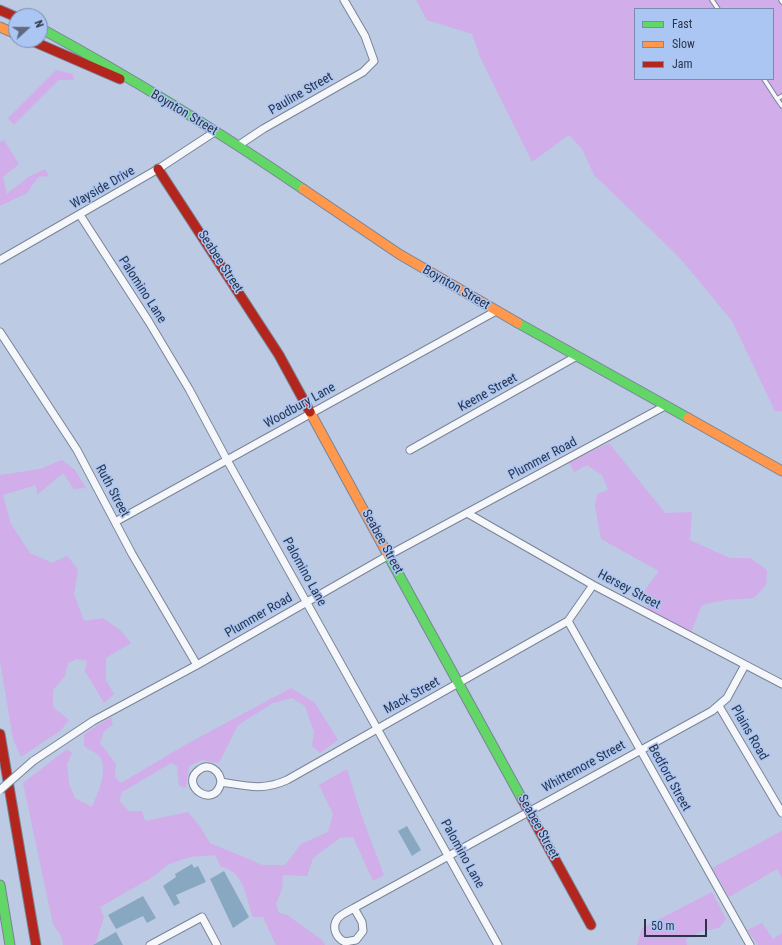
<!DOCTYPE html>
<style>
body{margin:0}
#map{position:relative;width:782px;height:945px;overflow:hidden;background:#bccae4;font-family:"Roboto Condensed",sans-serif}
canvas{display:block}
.legend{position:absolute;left:634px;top:8px;width:140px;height:72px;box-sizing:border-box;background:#acc6f4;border:1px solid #788caf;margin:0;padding:5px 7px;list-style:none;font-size:12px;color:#2b3548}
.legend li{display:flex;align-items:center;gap:8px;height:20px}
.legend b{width:20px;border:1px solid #788caf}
.north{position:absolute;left:8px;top:8px;width:40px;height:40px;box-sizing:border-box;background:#acc6f4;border:1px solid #788caf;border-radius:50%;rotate:69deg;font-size:11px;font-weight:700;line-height:16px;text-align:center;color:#2b3548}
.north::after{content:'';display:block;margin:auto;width:14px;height:18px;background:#5e697f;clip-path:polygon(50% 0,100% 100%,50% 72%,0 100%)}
.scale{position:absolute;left:644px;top:919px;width:63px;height:18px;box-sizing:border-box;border:2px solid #2b3548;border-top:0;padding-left:5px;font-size:12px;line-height:14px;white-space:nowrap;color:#2b3548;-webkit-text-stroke:3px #acc6f4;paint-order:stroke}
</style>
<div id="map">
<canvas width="782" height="945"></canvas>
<ul class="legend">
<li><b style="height:5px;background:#63d668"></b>Fast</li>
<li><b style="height:5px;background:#ff974d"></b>Slow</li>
<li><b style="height:5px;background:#b3261e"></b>Jam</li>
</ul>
<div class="north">N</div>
<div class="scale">50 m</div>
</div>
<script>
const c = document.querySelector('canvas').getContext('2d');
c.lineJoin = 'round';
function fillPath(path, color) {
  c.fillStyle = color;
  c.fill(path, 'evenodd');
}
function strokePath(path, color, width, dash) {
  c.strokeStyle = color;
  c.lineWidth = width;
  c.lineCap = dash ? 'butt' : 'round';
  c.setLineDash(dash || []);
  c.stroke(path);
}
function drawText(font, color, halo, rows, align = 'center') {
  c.font = font + ' "Roboto Condensed",sans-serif';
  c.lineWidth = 3;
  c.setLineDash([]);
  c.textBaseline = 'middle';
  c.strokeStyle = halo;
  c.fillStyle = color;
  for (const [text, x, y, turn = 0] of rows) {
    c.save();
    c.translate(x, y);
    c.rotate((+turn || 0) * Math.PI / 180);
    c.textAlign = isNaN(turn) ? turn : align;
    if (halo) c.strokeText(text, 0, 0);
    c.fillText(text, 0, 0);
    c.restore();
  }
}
const green = new Path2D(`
 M416 0H782V411H775L732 321 679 257 594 175 582 149 569 135 532 162 480 57 472 34 427 20ZM635 9H773V79H635Z
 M56 70 73 74 74 80H59L14 125 8 118Z
 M4 140 19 164 3 177 7 194 28 177 45 169 49 176 38 177 27 193 0 206V142Z
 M609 443 665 513 692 512 690 540 730 558H750L767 570 766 585 754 598 725 600 702 605 691 632 648 609 645 590 659 571 601 539 595 506 597 494 608 490 602 475 587 465 574 472 569 462Z
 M62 460 75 470 86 488 74 489 63 473 37 495 36 485 3 495 11 524 30 553 52 563 67 556 78 569 74 594 84 621 103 618 120 630 131 643 106 658V680L114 694 104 703 85 671 87 661 77 659 68 663 65 676 53 690V707L69 720 60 731 21 757 13 739 0 661V475L40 469Z
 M291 688 315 703 338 740 320 753 312 746 314 732 305 706 292 698 273 703 238 725 219 763 202 760 189 766 186 788 179 786 177 766 171 763 122 792 119 801 129 811H142L145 821 188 812 199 825 210 843 263 865H285L301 844 328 832 333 814 319 785 347 769 361 814 384 875 373 881 353 837 340 838 313 858 307 876 283 875 282 889 276 904 279 913 287 915 322 940 325 945H276L263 917H253C246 900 245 871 221 867L215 855 190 857 169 864 151 878 100 907 104 917 95 945H63L61 936 53 924 23 783 67 749 72 753 67 764 69 784 75 798 92 807C97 794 109 771 100 757 97 753 88 749 84 746V734L111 717 113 724 104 731 100 743 116 764 115 777 121 783 185 745Z
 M782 831V878L777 869 729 897 712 868Z
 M712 892 726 919 719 928 703 931 686 939 687 945H637L642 928Z
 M762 923 773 939 782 933V945H758L747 930Z`);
const building = new Path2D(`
 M407 826 421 850 412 856 398 831Z
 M192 864 194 868 198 866 206 882 176 895 180 903 174 906 163 886 176 877 175 874Z
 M224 871 249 917 233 928 210 879Z
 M143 896 156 918 147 923 143 916 116 929 108 915Z
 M116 932 123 945H93Z`);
const lane = new Path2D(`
 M712 0 718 9
 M781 0 782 2
 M764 79 777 99 782 96
 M777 99 782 106`);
const street = new Path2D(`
 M239 145 263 129 363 72 374 61 365 36 344 0
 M80 215 149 322 189 389 227 460 498 945
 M0 260 158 169 216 131
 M0 332 77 450 132 554 197 665
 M410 450 577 356
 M467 513 593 585 782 684
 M115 522 496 311
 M568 621 750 945
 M719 706 782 813
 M33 761 93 721 197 665 389 555 665 406
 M221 782C215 811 178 785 199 770 209 762 220 771 221 782 247 786 263 791 287 780L568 621 593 585
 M354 908 362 922 363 931 356 940 345 942C336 938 331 927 338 918 342 914 349 911 354 908L712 711 727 698 745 665
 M150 945 202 917 217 945`);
const fast = new Path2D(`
 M40 28C130 77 218 131 303 189
 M518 323 688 418
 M388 555 522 799
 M0 885 10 945`);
const slow = new Path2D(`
 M0 27 16 34
 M303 189 399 254 518 323
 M310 412 388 555
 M688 418 782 471`);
const jam = new Path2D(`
 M0 10 16 17
 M30 40 120 79
 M158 169 279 355 310 412
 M0 734 36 945
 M522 799 591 925`);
const streetBridge = new Path2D(`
 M0 790 33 761`);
const streetNames = [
 ["Pauline Street",301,94,-30],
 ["Boynton Street",184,113,31],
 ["Wayside Drive",103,188,-30],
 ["Seabee Street",220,262,57],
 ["Boynton Street",456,288,30],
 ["Palomino Lane",142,290,57],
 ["Keene Street",488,393,-29],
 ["Woodbury Lane",300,406,-29],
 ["Plummer Road",543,459,-28],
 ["Ruth Street",112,491,62],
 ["Seabee Street",382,542,61],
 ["Palomino Lane",304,572,61],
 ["Hersey Street",629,590,28],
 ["Plummer Road",259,616,-30],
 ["Mack Street",412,696,-29],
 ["Plains Road",749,733,60],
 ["Whittemore Street",584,767,-29],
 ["Bedford Street",669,778,61],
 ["Seabee Street",538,827,61],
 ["Palomino Lane",462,854,61]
];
fillPath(green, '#d1adea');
fillPath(building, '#88a8c2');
strokePath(lane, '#798496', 5.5);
strokePath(street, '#798496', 9);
strokePath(fast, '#798496', 11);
strokePath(slow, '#798496', 11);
strokePath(jam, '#798496', 11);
strokePath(lane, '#f5f7fb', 3.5);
strokePath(street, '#f5f7fb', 7);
strokePath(fast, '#63d668', 9);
strokePath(slow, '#ff974d', 9);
strokePath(jam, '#b3261e', 9);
strokePath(streetBridge, '#798496', 9, []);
strokePath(streetBridge, '#f5f7fb', 7);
drawText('13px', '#2b3548', '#acc6f4', streetNames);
</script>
